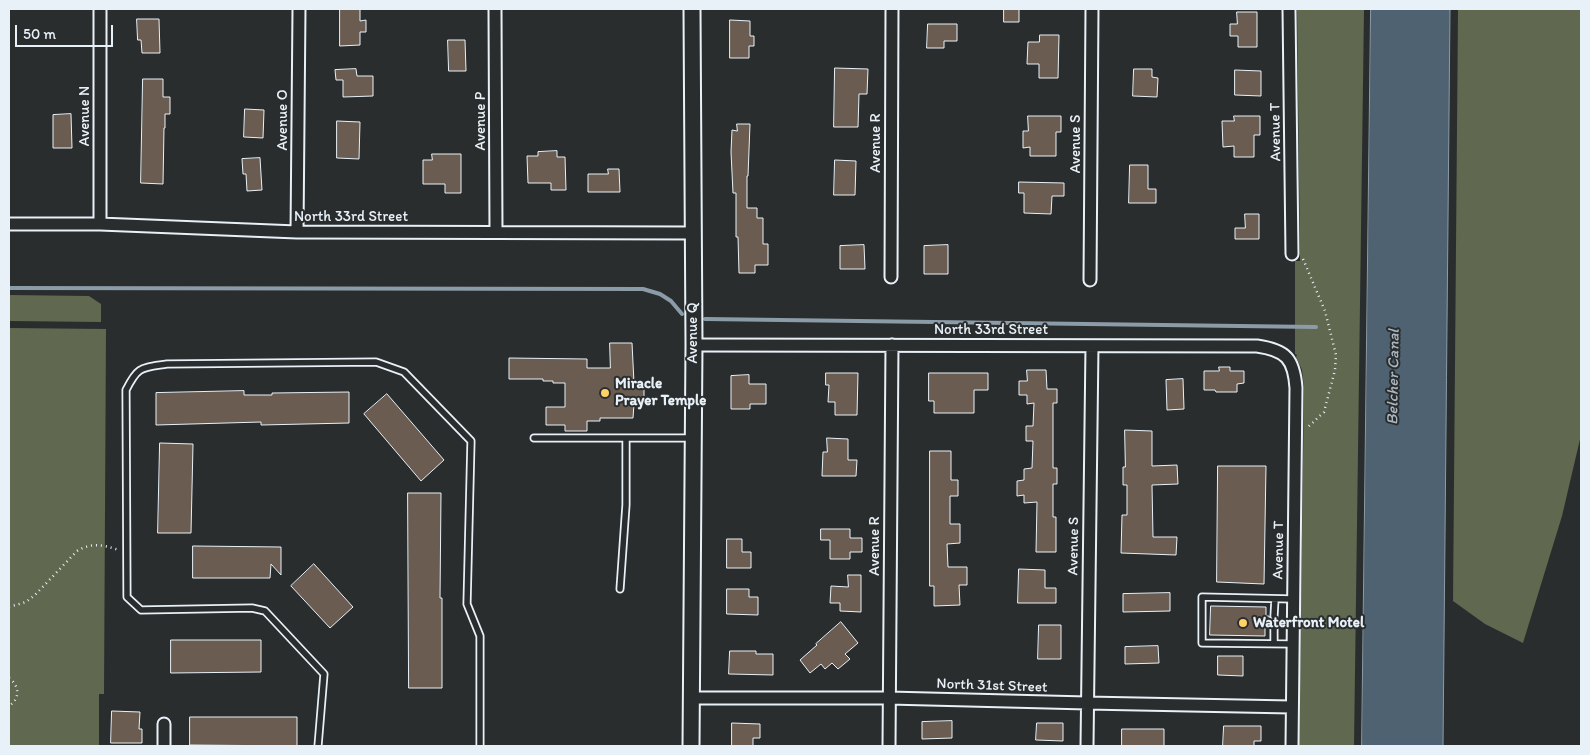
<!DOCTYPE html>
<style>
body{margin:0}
#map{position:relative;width:1590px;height:755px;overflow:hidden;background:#2a2d2e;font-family:Itim,sans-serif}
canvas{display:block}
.frame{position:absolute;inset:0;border:10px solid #e8f1f8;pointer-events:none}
.scale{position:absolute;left:15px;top:25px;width:98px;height:22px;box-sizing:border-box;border:2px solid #e8f1f8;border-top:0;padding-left:6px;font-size:15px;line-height:18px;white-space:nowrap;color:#e8f1f8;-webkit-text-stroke:4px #2a2d2e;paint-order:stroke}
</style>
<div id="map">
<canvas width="1590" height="755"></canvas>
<div class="frame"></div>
<div class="scale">50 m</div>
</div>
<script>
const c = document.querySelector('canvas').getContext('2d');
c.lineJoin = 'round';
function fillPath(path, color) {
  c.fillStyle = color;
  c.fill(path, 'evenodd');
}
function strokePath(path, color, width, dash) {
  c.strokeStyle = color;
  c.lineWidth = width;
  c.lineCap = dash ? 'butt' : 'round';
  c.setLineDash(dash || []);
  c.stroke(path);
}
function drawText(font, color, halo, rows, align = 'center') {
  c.font = font + ' Itim,sans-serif';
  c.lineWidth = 4;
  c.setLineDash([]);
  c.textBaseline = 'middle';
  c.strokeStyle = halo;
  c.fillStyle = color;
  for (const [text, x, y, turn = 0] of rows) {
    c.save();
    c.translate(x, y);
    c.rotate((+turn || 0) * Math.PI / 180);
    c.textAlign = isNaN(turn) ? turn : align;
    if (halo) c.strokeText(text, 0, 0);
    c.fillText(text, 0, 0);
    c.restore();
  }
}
const green = new Path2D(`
 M1297 9H1364L1354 746H1299L1304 388 1302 370 1296 357 1297 355 1295 354V261H1300Z
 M1458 9H1581L1580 305 1581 309V435L1562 516 1523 643 1485 624 1453 601Z
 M9 295 89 296 101 304V322L9 321Z
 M9 328 106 329 104 694H99V746H9Z`);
const water = new Path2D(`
 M1371 9H1450L1443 746H1362Z`);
const stream = new Path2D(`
 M9 288 643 289 660 294 671 301 682 314
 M705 319 1316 327`);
const building = new Path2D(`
 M340 9H360V21L366 20V32H360V45L340 46Z
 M1004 9H1019V22H1004Z
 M1237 12H1257V47H1238V36H1230V24H1237Z
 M137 19H159L160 53H142L141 40H138Z
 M730 20 750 21V36H754V46H749V58H730Z
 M928 24H957V41H944V48H927Z
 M1040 35H1059L1058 78H1039V64H1027L1028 42H1039Z
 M448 40H465L466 71H449Z
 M835 68 868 69 867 94H859L858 127H834Z
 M356 69 357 76H373V96L343 97V80H336L335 70Z
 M1134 69H1152V77L1158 78 1157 97 1133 96Z
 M1235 70 1261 71V96L1235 95Z
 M143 79H163V97H170V114H165V128H164L163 184 141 183Z
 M245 109 264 110 263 138 244 137Z
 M71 114 72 148H53V115Z
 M1028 116H1061V132H1056V156H1030V147L1023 148V131H1028Z
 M1234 116H1260V135H1254V157H1234V146L1223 147 1222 121H1234Z
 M337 121 360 122 359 159 337 158Z
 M737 124H750L748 176H747V208H757V218H763V244H768V265H755V273H739L738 237H736V193H733L731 152 732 130 737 131Z
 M557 151V157H565L566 190H551V183H528L527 156H538V152Z
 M432 154H461V193H445V184H423V160H432Z
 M260 158 262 190 247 191 246 174H243L242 159Z
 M835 160 856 161 855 195H834Z
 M1130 165H1148V189H1156V203H1129Z
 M608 169H619L620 192H588V174H608Z
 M1019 182 1064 183V196H1052L1051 214 1024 213V193H1019Z
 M1245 214H1259V239H1235V228H1245Z
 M864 245 865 269H840V246Z
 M948 245V274H924V246Z
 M610 343H632L634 383H644V404H634L633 418H600V421H587V431H565V425H546V407H565V383H553V381H543V379H509V358L587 359V368H610Z
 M1219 367H1230V371H1244V383L1237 384V392H1216L1215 390H1204V371H1219Z
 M1027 370H1046L1047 389H1057V403H1053V468H1057V484H1053V517H1056V552H1036L1037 502 1024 503V495L1017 496V481L1024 480V469L1032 468 1033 441H1026V426H1033L1034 403 1027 404V395H1019V381H1027Z
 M826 373H858L857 415H835V402H828L829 385H826Z
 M929 373H988V390H974V413H934V401H929Z
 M749 375V384H766V404H750V409H731V376Z
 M1183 379 1184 409 1167 410 1166 380Z
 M244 391V395H272V393L349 392V423L261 425V422L156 425V393Z
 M387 394 444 460 421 481 364 414Z
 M1125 430 1152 431V466L1177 465 1178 484 1152 485 1153 537H1177L1176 555 1121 553 1122 515H1127V485H1123V467H1125Z
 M827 438 848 439V460H857L856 476H822L823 452H827Z
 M160 443 193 444 191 533H158Z
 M930 451H951V480H958V496H950V524H960V543L947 544 948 567H967V585H959L960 605 934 606V586H930Z
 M1218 466H1266L1264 584 1217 582Z
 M408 493H441L440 598H442V688H409Z
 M821 529H850V538H862V552H850V559H830V540H821Z
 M727 539H742V552H751V568H727Z
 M193 546 281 547V575L271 564 270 578H193Z
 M314 564 353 607 330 628 291 586Z
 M1019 569 1045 570V588H1056V603H1018Z
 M848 575H861V612L840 611V603H830L831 586 848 587Z
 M727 589H749V597H758V615L727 614Z
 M1170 593V611L1123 612V594Z
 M1211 606 1266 607V616H1269L1271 620H1275V623H1271L1269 627H1265V636L1210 635Z
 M841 622 858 643 845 654 850 659 838 669 832 663 825 669 821 664 810 673 800 660 817 645 816 644Z
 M1039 625H1061V659H1038Z
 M171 640H261V672L171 673Z
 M1158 646 1159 663 1125 664V647Z
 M730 651H756V654H773V675L729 674Z
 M1218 656H1243V676L1218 675Z
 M112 711 140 712 139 729H142V743H111Z
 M190 717H297V746L190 745Z
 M952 721V738L922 739V722Z
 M732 723 760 724V738H753V746H732Z
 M1037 723H1063V741L1036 740Z
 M1224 726H1261V741H1254V746H1223Z
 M1122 729H1164V746H1122Z`);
const path = new Path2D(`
 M1303 259 1325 311 1336 355 1335 370 1324 412 1308 427
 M9 607 26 602 35 595 77 551C92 542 103 545 119 550
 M9 678C20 686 20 699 9 706`);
const lane = new Path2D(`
 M534 438H692
 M620 589 626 505V438
 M1274 616 1275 599
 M1274 644V627
 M1292 644 1202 643V597L1293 599
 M318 746 324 674 265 611 252 608 141 610 127 597 126 390C138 366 141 368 167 364L376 362 404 372 471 441 467 604 480 636V746`);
const street = new Path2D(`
 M495 9 496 232
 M1289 9 1292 254
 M9 224H100L297 232 693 233
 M100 224V9
 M297 232 299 9
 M891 277 892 9
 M1090 280 1092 9
 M694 345 1257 346C1286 350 1294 359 1296 388L1292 746
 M691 698H889L1087 703 1291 707
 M164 746V724
 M889 746 892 345
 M1087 746 1092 346`);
const secondary = new Path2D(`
 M691 746 694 345 692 9`);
const markers = [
 [605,393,5,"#ffd166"],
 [1243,623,5,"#ffd166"]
];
const streetNames = [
 ["Avenue N",85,116,-90],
 ["Avenue O",283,120,-90],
 ["Avenue P",481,121,-90],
 ["Avenue T",1276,132,-91],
 ["Avenue R",876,143,-90],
 ["Avenue S",1076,144,-90],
 ["North 33rd Street",351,217],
 ["North 33rd Street",991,330],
 ["Avenue Q",693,333,-90],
 ["Avenue R",875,546,-90],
 ["Avenue S",1074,546,-89],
 ["Avenue T",1279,550,-89],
 ["North 31st Street",992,686,2]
];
const poiNames = [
 ["Miracle",615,384],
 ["Prayer Temple",615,401],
 ["Waterfront Motel",1253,623]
];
const waterNames = [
 ["Belcher Canal",1394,377,-89]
];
fillPath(green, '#60684f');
fillPath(water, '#4f6272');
strokePath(water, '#8c9ba8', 1);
strokePath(stream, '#8c9ba8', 4);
fillPath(building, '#6a5c51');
strokePath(building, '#e8f1f8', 1);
strokePath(lane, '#e8f1f8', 9);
strokePath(street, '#e8f1f8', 15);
strokePath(secondary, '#e8f1f8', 19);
strokePath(path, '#e8f1f8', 2.5, [1, 4]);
strokePath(lane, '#2a2d2e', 5.5);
strokePath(street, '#2a2d2e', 11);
strokePath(secondary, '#2a2d2e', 15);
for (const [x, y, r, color] of markers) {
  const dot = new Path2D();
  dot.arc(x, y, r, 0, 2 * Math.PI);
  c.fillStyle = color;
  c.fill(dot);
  strokePath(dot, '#2a2d2e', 2);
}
drawText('15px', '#e8f1f8', '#2a2d2e', streetNames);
drawText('bold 15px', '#e8f1f8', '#2a2d2e', poiNames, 'left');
drawText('italic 16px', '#abb8c2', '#2a2d2e', waterNames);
</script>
